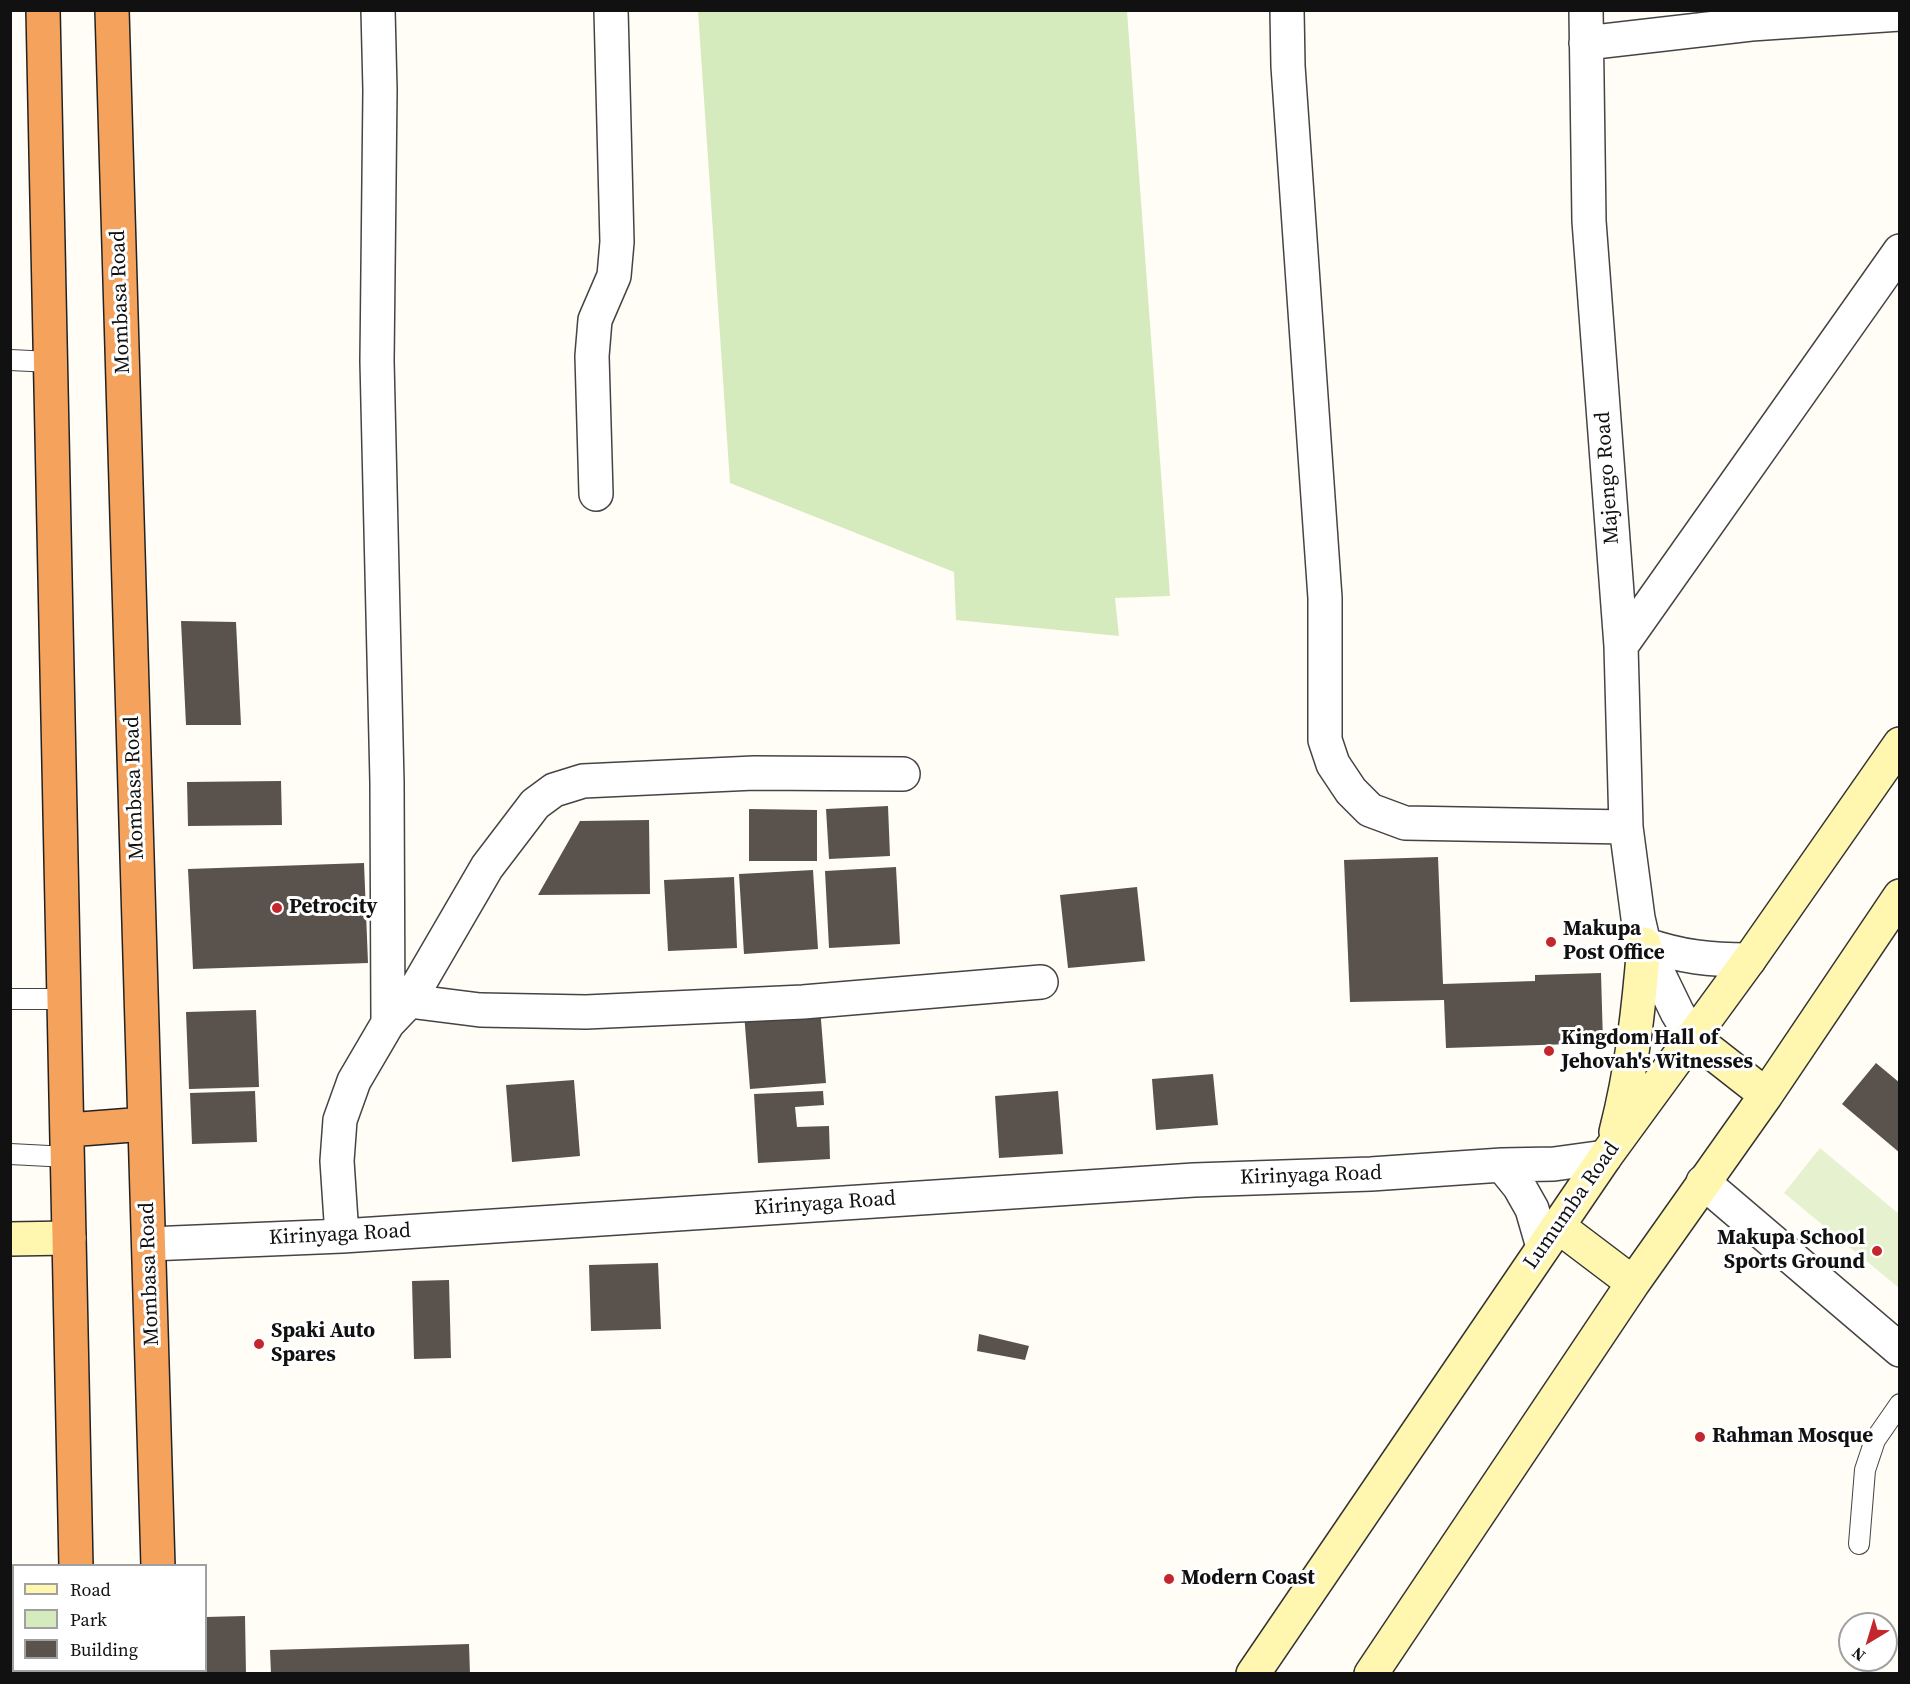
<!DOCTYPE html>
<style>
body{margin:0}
#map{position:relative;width:1910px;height:1684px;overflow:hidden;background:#fffdf5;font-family:"Source Serif 4",serif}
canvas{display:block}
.frame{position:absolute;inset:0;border:12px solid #111;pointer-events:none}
.legend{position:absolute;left:12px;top:1564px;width:195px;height:108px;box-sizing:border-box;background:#fff;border:2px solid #a0a0a0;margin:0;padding:8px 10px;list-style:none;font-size:18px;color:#111}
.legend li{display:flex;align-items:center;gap:12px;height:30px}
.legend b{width:30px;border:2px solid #a0a0a0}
.north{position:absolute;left:1838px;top:1612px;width:60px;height:60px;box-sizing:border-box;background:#fff;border:2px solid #a0a0a0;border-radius:50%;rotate:218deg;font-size:16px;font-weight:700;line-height:24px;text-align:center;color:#111}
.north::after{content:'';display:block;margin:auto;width:21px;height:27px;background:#c4262e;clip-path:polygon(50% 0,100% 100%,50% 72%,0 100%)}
</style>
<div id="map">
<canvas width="1910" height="1684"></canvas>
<div class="frame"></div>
<ul class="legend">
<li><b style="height:8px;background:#fff6b0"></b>Road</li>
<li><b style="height:16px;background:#d5ebbd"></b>Park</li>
<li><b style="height:16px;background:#5a524d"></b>Building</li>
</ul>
<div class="north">N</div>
</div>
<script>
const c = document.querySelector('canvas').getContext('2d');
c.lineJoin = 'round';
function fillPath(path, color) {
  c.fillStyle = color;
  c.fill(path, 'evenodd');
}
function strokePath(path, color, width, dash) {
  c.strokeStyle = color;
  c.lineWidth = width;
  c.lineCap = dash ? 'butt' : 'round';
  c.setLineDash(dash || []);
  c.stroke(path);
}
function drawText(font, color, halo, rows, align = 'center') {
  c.font = font + ' "Source Serif 4",serif';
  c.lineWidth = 6;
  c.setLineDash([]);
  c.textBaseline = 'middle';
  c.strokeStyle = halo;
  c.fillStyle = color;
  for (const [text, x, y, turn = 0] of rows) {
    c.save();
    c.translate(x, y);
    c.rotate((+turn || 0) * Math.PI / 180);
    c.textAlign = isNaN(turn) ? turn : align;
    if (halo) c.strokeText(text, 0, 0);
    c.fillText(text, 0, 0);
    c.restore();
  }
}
const green = new Path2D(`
 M698 11H1127L1170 596 1115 598 1119 636 956 620 954 572 730 483Z`);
const pitch = new Path2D(`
 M1820 1148 1899 1214V1288L1784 1193Z`);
const building = new Path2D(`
 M181 621 236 622 241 725H186Z
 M281 781 282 825 188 826 187 782Z
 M888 806 890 856 829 859 826 809Z
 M749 809 817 810V861H749Z
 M649 820 650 894 538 895 580 821Z
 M1438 857 1443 984 1535 981V975L1601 973 1603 1043 1446 1048 1444 1000 1350 1002 1344 860Z
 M364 863 368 963 193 969 188 869Z
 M896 867 900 944 829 948 825 871Z
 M813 870 818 949 744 954 739 874Z
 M734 877 737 948 668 951 664 880Z
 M1137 887 1145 961 1068 968 1060 895Z
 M820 1007 826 1083 750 1089 744 1013Z
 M256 1010 259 1087 189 1089 186 1012Z
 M1876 1063 1900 1083V1153L1842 1104Z
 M1213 1074 1218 1125 1156 1130 1152 1079Z
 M574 1080 580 1156 512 1162 506 1085Z
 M255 1091 257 1142 192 1144 190 1093Z
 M823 1091 824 1105 795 1107 797 1127 829 1126 830 1159 758 1163 754 1094Z
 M1058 1091 1063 1154 999 1158 995 1096Z
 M658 1263 661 1329 591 1331 589 1265Z
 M449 1280 451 1358 414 1359 412 1281Z
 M979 1334 1029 1346 1025 1360 977 1351Z
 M245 1616 246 1674H201V1670H206V1617Z
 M469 1644 470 1674H271L270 1650Z`);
const lane = new Path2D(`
 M10 360 51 362
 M10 999H64
 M10 1154 68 1157
 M1859 1544 1865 1470 1875 1440 1900 1404`);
const street = new Path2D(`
 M1287 10 1288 66 1325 598V740L1333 764 1351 791 1370 810 1405 823 1626 827
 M1586 10 1589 221 1621 646 1626 827 1638 918 1644 944 1677 1012 1692 1037
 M1586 43 1751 24 1900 14
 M596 494 592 356 595 320 614 276 617 242 611 10
 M1621 646 1900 251
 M1644 944C1681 957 1710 960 1749 960
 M409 1001 480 1010 586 1012 803 1002 1041 982
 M388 1023 409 1001 487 867 535 804 554 790 583 781 754 773 903 774
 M1502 1165 1519 1186 1532 1209 1543 1247
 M1703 1182 1900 1350
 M342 1236 337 1161 340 1120 354 1081 388 1023 387 782 377 361 380 90 378 10
 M149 1244 342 1236 1194 1180 1371 1174 1502 1165 1554 1164 1605 1157`);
const secondary = new Path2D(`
 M1692 1037 1766 1095
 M1616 1132C1632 1070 1639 1007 1644 944
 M1559 1227 1633 1283
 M10 1239 69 1238
 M1253 1674 1605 1157 1749 960 1900 744
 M1371 1674 1633 1283 1766 1095 1900 896`);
const highway = new Path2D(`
 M43 10 76 1566
 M112 10 158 1566
 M68 1130 145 1124
 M79 1670V1674
 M161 1670V1674`);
const markers = [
 [277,908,6,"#c4262e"],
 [1551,942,6,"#c4262e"],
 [1549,1051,6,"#c4262e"],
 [1877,1251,6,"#c4262e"],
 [259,1344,6,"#c4262e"],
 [1700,1437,6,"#c4262e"],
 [1169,1579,6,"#c4262e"]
];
const streetNames = [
 ["Mombasa Road",121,302,-92],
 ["Majengo Road",1608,478,-94],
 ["Mombasa Road",135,788,-92],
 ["Kirinyaga Road",1311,1176,-2],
 ["Kirinyaga Road",825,1204,-4],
 ["Lumumba Road",1572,1206,-55],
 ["Kirinyaga Road",340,1235,-3],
 ["Mombasa Road",150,1274,-92]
];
const poiNames = [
 ["Petrocity",289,908],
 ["Makupa",1563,930],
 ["Post Office",1563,954],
 ["Kingdom Hall of",1561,1039],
 ["Jehovah's Witnesses",1561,1063],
 ["Makupa School",1865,1239,"right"],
 ["Sports Ground",1865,1263,"right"],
 ["Spaki Auto",271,1332],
 ["Spares",271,1356],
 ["Rahman Mosque",1712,1437],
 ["Modern Coast",1181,1579]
];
fillPath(green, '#d5ebbd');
fillPath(pitch, '#e6f2cf');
fillPath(building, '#5a524d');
strokePath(lane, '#444', 22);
strokePath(street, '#444', 36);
strokePath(secondary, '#333', 36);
strokePath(highway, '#222', 36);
strokePath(lane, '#fff', 20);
strokePath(street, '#fff', 33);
strokePath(secondary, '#fff6b0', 33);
strokePath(highway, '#f5a25d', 33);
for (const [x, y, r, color] of markers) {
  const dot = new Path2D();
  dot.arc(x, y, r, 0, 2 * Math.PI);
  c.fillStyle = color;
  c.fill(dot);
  strokePath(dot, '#fff', 2);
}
drawText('21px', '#111', '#fff', streetNames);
drawText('bold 21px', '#111', '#fff', poiNames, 'left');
</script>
